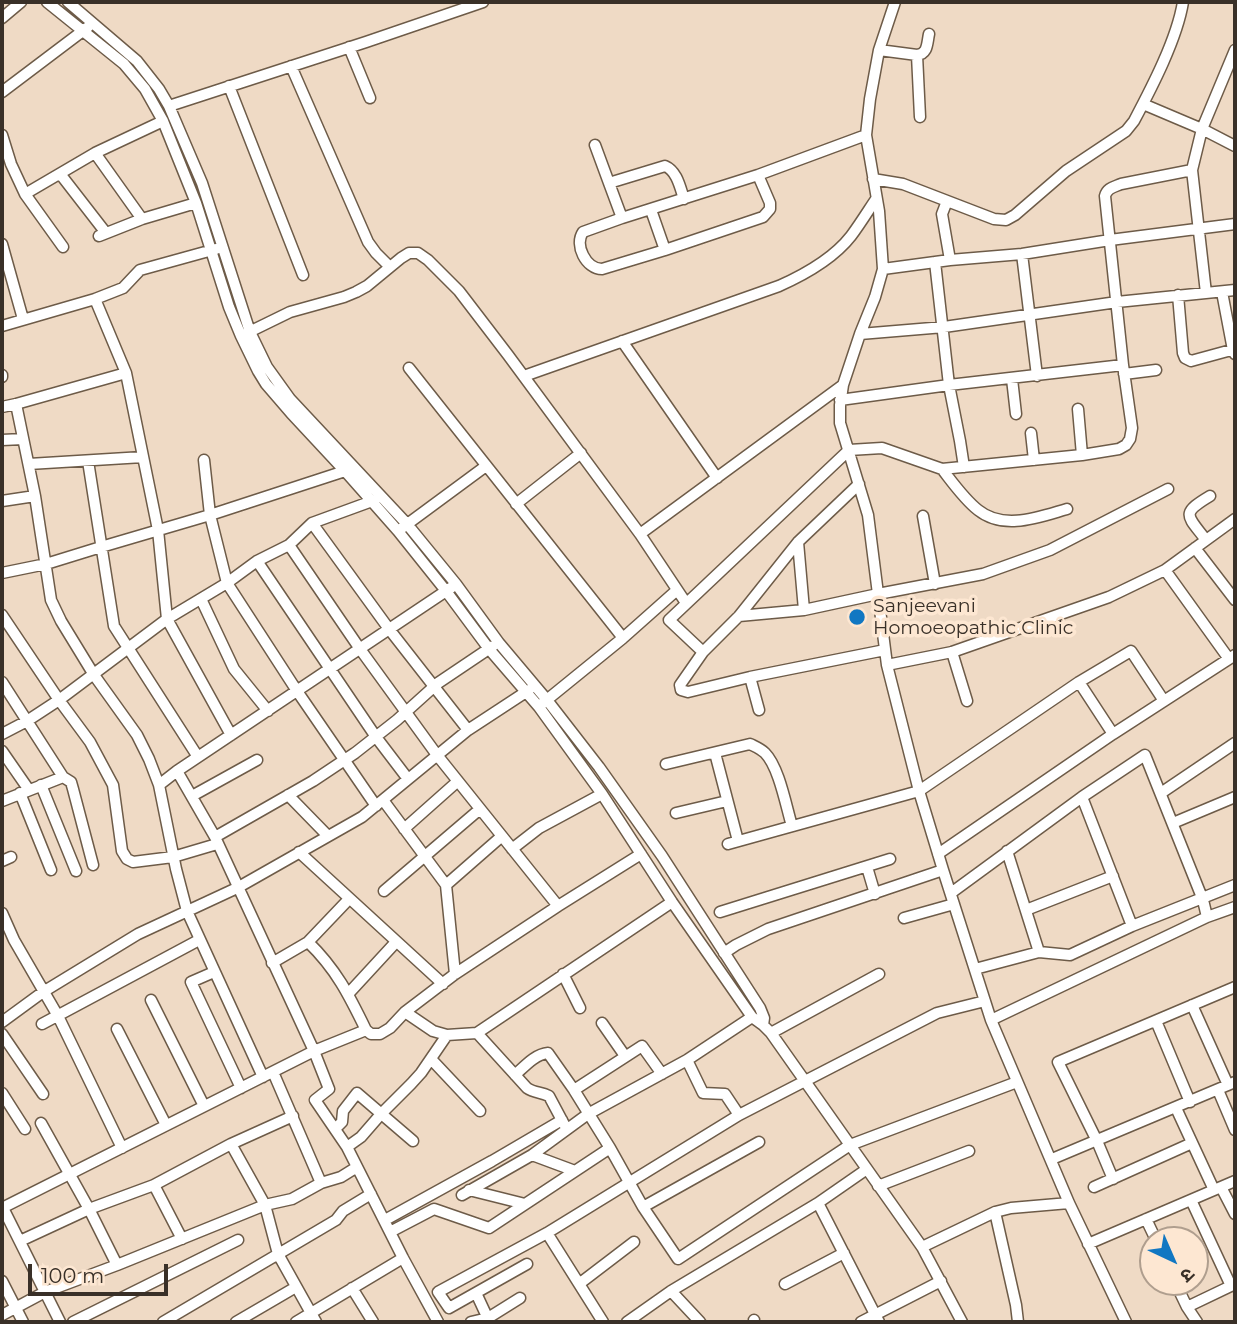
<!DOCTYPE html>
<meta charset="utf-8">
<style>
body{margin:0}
#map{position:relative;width:1237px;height:1324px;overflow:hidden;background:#efdac5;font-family:Montserrat,"Noto Sans Devanagari",sans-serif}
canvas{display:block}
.frame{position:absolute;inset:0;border:4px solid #393028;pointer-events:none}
.north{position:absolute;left:1139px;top:1226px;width:70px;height:70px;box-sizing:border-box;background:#fde7d2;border:2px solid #af9e8e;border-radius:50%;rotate:136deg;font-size:19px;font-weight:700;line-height:28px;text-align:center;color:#393028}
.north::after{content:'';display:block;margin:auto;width:24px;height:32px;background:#1177c2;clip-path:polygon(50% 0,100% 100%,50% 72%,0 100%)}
.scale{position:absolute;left:28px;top:1264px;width:140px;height:32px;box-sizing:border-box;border:4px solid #393028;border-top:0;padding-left:9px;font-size:21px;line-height:24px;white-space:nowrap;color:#393028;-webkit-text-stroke:5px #fde7d2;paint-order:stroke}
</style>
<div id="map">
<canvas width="1237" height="1324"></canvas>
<div class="frame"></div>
<div class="north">उ</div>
<div class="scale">100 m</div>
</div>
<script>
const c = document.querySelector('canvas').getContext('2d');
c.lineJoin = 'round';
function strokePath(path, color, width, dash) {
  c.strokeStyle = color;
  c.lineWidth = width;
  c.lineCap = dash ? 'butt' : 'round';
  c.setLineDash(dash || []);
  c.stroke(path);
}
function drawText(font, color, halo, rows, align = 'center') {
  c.font = font + ' Montserrat,sans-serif';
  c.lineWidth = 7;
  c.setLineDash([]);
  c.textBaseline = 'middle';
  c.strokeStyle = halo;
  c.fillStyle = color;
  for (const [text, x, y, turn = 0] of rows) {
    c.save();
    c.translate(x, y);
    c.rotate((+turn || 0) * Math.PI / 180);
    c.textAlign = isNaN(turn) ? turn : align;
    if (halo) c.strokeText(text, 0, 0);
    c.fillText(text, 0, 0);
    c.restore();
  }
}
const minor = new Path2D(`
 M47 2 124 64 145 89 163 121 196 203 229 307 241 336 258 371 266 384 291 413 345 471 398 531 446 591 489 649 539 707 602 794 672 902 752 1017 763 1025 771 1033 922 1247 962 1322
 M68 2 137 61 159 89 169 106 202 183 250 332 267 367 290 399 407 524 456 584 499 643 547 700 599 767 662 856 760 1008 764 1018 763 1025
 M895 2 879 50 870 99 866 135 879 211 883 269 875 297 860 334 843 385 840 405V423L868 515 887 665 919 791 943 870 991 1020 1069 1203 1126 1322
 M2 18 21 2
 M349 47 370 98
 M879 50 917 55
 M291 66 368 242 376 253 390 267
 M229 86 303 275
 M2 92 88 27
 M1143 104 1202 129 1235 146
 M169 106 366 42 483 2
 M920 117 917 55C928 54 927 43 929 34
 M2 135 11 164 25 194 63 247
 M595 145 609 183 665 166C677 171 680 187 684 199
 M95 153 142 219
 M61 175 106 233
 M758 175 770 203V209L763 217 665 250 602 269C586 269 574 245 583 232L622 218 758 175 866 135
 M873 179 903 184 994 219 1006 220 1015 215 1066 171 1126 131 1134 121C1152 87 1177 39 1183 2
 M609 183 622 218
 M25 194 95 153 163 121
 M947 201 942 214 950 260
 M651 210 665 250
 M99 236 142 219 196 203
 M2 244 23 319
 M1022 254 1037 376
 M935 262 949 385 960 441 964 467
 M883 269 950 260 1022 254 1110 240 1235 224
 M1222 292 1233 350 1235 354
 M1206 293 1192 170 1202 129 1235 50
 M1178 295 1183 353 1185 358 1191 361 1235 349
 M95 299 126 373 158 530 167 619 231 735
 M2 326 95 299 123 288 140 270 216 249
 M245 334 290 312 344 297 356 292 367 286 401 258 409 253H418L428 260 459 291 508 355 640 534 686 603
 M860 334 944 327 1117 302 1235 290
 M622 341 717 478
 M409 368 623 638 543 703
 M1124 374 1156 370
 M2 375V377
 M524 376 779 286C806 274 833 259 851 236 860 224 868 211 876 199
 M1012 379 1016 414
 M840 400 949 385 1123 365
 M16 404 35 496 51 600 61 621 94 675 137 735 149 759 159 785 176 869 187 911 263 1077
 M2 407 16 404 126 373
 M1078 409 1082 455
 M1031 433 1034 460
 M2 440 23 439
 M204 460 210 515 227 583 297 691 376 806
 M88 461 114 626 198 757
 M29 464 143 457
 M942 469C953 483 964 499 978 510 1004 531 1039 517 1067 509
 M859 484 798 542 739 616 703 652 680 685 681 690 688 692 750 677 885 650
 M2 501 35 496
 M516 504 581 453
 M923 516 935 584
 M312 523 389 629 468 730
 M402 528 486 466
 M640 534 843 385
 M1206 540C1187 515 1180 514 1210 496
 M798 542 804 610
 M289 545 360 649 437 755 558 906
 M1195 548 1235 600
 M257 561 376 737 408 779
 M1165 570 1229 659
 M2 573 46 564 101 547 210 515 345 471 349 468
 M201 599 234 669 268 711
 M2 615 59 700 90 742 113 785 122 851 127 859 133 862 173 857 217 844
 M739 616 804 610 878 594 983 574 1050 550 1168 489
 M623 638 677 590
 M703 652 669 620 849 450 882 448 942 469 1082 455 1119 449 1126 445 1130 439 1132 428 1123 365 1105 196C1107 188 1114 187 1121 184L1192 170
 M952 652 967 701
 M887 665 952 652 1109 597 1165 570 1235 519
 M750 677 759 710
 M2 682 63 777
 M1079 682 1113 734
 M2 734 27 721 59 700 167 619 227 583 257 561 289 545 312 523 375 500
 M2 751 29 790
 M715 753 738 841
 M666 764 750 744C756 747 761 749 765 753 779 767 786 806 792 826
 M177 771 215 837 314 1051 329 1089 315 1100 347 1147 403 1258 438 1322
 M41 785 76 871
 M159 785 177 771 452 587
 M20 793 51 870
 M1161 793 1235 743
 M288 795 328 836
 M192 796 257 760
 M1082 797 1132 926
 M383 800 446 885 455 974
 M2 801 63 777 71 782 73 789 93 865
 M676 813 727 801
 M1173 823 1235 797
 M404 829 458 781
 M215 837 313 781 355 753 397 720 438 683 493 646
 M728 844 919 791 1079 682 1131 651 1164 701
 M512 849 539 828 602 794
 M1007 851 1039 952
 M299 852 443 984
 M938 854 1113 734 1235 655
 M2 861 11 857
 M867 867 875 894
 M446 885 502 836
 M384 891 480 809
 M951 893 1082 797 1145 755 1203 900 1207 917
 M1026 910 1113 876
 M720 912 890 859
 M2 913 14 940 58 1016 122 1148
 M904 918 954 904
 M308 942C336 969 349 995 366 1030L371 1034H380L390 1028 405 1012 455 974 558 906 641 854
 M724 953 736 945 768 929 943 870
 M272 963 308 942 349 899
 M975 969 1039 952 1070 955 1132 926 1235 885
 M214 972 191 982 241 1088
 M563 974 580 1008
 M349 993 396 942
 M151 1000 204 1106
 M1192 1005 1228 1085
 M405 1012 433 1031 447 1035 477 1033 672 902
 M991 1020 1207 917 1235 907
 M1156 1021 1190 1102
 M2 1022 43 992 138 934 237 888 362 817 468 730 529 690
 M602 1023 625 1056
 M42 1024 199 940
 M117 1029 166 1125
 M477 1033 527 1088C534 1093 541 1092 549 1096L565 1126
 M771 1033 879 974
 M2 1034 43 1094
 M431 1059 480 1111
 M687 1060 703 1093 725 1094 739 1115
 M273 1072 321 1183
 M662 1074 642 1046 574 1090 610 1148 643 1207 678 1259 850 1145 1017 1082
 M515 1075C524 1067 535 1054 548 1053L574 1090
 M1218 1090 1235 1130
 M2 1093 25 1129
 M1176 1108 1214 1190
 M41 1123 89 1209 117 1265
 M335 1129 342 1122 343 1111 357 1093 413 1141
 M231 1144 265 1205 278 1254 316 1322
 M347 1147 361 1137 381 1114 411 1084 421 1073 447 1035
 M532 1155 575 1171
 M1052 1159 1235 1082
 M1113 1179 1097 1141 1058 1062 1235 987
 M154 1185 231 1144 293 1116
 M878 1186 969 1151
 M1094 1187 1192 1143
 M1221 1187 1235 1214
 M469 1190 525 1204
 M462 1195 532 1155 588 1114 687 1060 752 1017
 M1191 1200 1231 1286
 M818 1203 879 1322
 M2 1206 60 1322
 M643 1207 759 1142
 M2 1208 314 1051 366 1030
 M995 1212 1016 1305 1018 1322
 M1146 1219 1156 1240
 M385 1220 492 1161 562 1120
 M390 1232 434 1209 489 1228 610 1148
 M547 1233 603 1322
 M20 1241 89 1209 154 1185 182 1239
 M1088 1244 1235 1181
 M922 1247 995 1212 1011 1208 1069 1203
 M527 1264 449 1308 438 1292 547 1233 739 1115 937 1013 985 1001
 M2 1281 23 1322
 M1175 1282 1187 1307 1197 1322
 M579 1284 634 1242
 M785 1284 844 1253
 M352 1288 373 1322
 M671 1291 700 1322
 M476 1293 489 1321
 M1187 1307 1235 1284
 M2 1315 45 1292 117 1265 265 1205 292 1199 321 1183 341 1177 357 1167
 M754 1320V1322
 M73 1322 238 1240
 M163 1322 336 1220 343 1211 371 1194
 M236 1322 296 1287
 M296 1322 403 1258
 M471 1322 488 1318 520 1298
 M627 1322 671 1291 818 1203 867 1169
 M861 1322 941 1281`);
const markers = [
 [857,617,9,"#1177c2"]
];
const poiNames = [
 ["Sanjeevani",873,606],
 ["Homoeopathic Clinic",873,628]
];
strokePath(minor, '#6d5b48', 13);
strokePath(minor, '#fff', 10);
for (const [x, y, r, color] of markers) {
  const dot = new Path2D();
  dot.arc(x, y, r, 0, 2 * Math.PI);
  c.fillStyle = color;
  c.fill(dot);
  strokePath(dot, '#fde7d2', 2.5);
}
drawText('19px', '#393028', '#fde7d2', poiNames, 'left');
</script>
